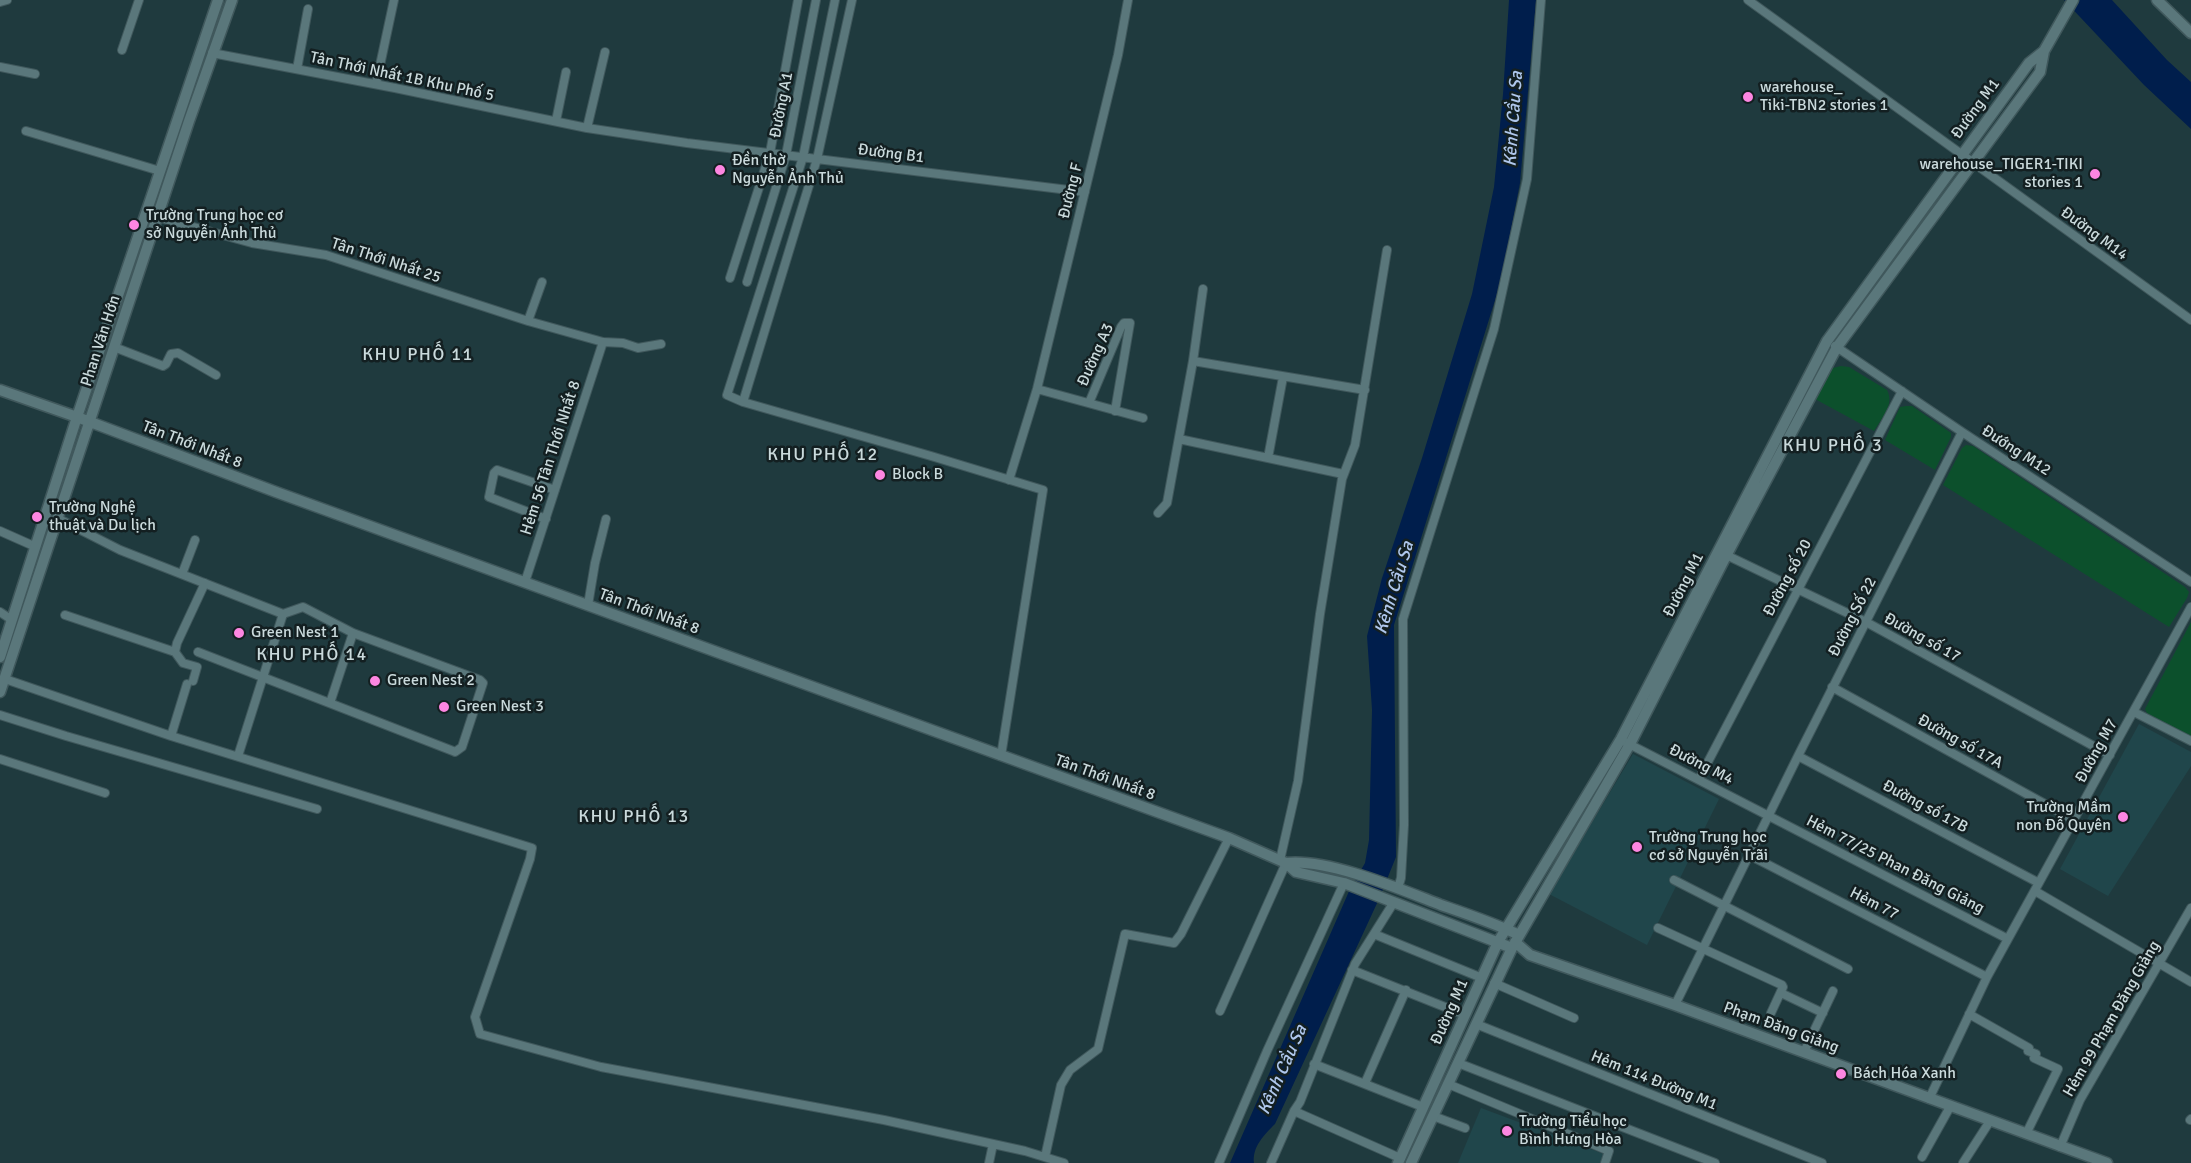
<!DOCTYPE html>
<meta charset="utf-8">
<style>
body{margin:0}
canvas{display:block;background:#1f3a3e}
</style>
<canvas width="2191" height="1163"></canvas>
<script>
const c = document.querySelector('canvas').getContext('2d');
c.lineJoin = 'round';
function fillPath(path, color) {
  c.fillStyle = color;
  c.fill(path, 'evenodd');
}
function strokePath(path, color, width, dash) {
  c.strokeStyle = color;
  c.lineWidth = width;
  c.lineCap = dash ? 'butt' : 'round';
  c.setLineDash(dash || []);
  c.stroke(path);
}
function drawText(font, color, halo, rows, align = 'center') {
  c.font = font + ' Signika,sans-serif';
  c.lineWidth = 5;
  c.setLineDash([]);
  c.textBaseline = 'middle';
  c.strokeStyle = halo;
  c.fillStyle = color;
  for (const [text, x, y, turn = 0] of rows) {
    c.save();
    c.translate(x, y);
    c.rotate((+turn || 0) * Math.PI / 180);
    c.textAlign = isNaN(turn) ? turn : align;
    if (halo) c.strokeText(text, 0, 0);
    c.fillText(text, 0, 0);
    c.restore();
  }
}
const built = new Path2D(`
 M2139 724 2191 752V766L2108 896 2060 869Z
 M1633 754 1719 799 1647 945 1549 894Z
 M1481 1108 1604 1154 1601 1163H1458Z`);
const green = new Path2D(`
 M1841 366 1849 367 1887 390C1895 405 1881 419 1874 431L1815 399 1833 368Z
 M1906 406H1912L1951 433V437L1935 470 1885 440 1900 407Z
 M1966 445 1973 446 2185 587 2189 592 2187 598 2169 627 1943 485 1962 448Z
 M2191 622V739L2148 715 2145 709Z`);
const water = new Path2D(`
 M1509 0H1536L1520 183 1501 281 1394 625 1396 857 1379 899 1275 1124C1264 1135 1252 1147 1254 1163H1230L1350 889 1365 863 1369 840 1372 710 1367 636 1382 578 1422 458 1472 294 1494 187 1503 94Z
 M2064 0H2112L2167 60 2191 82V129L2144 85Z`);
const street = new Path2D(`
 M835 0 803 157 727 395 743 402 931 456 1043 490 1001 756
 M1748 0 2191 320
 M0 2 7 0
 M122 50 139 0
 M212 53 395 88 587 128 687 143 1085 192
 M0 67 35 74
 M297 69 308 9
 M376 84 394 0
 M556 121 566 72
 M587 128 605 52
 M26 131 160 171
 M157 217 252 243 326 255 528 321 603 342 623 343 638 348 661 344
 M730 278 770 153 798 0
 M747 282 786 155 816 0
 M528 321 542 282
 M1835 346 1962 432 2191 582
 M114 347 163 366 166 364 171 354 178 353 216 375
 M1193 361 1365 390
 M1037 389 1143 418
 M743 402 817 159 852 0
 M1089 403 1121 327 1124 323H1130L1115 411
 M1179 439 1343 474
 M1268 458 1283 377
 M1009 480 1037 389 1118 55 1128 0
 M1158 513 1167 503 1193 361 1203 289
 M59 519 120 550 283 614
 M546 519 489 497 494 473 497 470 555 490
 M0 531 36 547
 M1722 553 1866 622 2110 755
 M182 574 195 540
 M525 582 603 342
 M588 605 595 563 606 519
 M0 612 12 620
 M65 615 175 652
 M198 652 453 751 455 752 462 747 483 683 480 680 353 633 303 607 283 614 238 756
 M5 679 171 736 532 848 530 859 475 1017 480 1034 601 1067 884 1120 1025 1151 1064 1163
 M193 681 197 667 183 663 175 652 177 643 205 583
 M1832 687 2074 820
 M330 703 353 633
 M2134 712 2191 741
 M0 715 66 736 317 809
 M171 736 187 684
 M1625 742 2008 939
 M1798 756 2039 883
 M0 759 105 793
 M1699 779 1902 391
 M1749 855 1987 977
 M1280 860 1298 781 1320 614 1342 479 1355 445 1387 250
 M1674 880 1848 969
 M1398 888 1401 878 1404 825 1403 619 1494 329 1527 179 1541 0
 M2035 891 2191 982
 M1658 928 1782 985 1783 987 1771 1013
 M1374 934 1482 978
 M1352 970 1465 1015
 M1494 983 1574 1018
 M1781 993 1823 1013
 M1675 1005 1798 756 1962 432
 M1220 1011 1286 863
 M1969 1014 2029 1048 2028 1051 2036 1054 2034 1058 2058 1069 2026 1134
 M1476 1024 1822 1163
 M1804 1052 1833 991
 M1458 1063 1715 1163
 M1314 1064 1423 1107
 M1365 1083 1406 990
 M1448 1084 1609 1151 1605 1163
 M1929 1099 1987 977 2191 607
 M1294 1111 1400 1158
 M1433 1116 1465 1128
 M2190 1120 2191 1119
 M2060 1147 2080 1100 2191 908
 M1045 1157 1061 1085 1070 1070 1098 1049 1125 934 1174 943 1181 934 1229 838
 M1922 1157 1950 1107
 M989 1163 993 1144
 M1219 1163 1267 1051 1344 883
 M1271 1163 1294 1111 1300 1102 1355 964 1394 902
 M1963 1163 1990 1121`);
const secondary = new Path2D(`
 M2157 0 2191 33
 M0 390 77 417 276 492 1229 838 1286 863 1296 872 1344 883 1512 948
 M0 657 77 417 218 0
 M0 692 189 121 232 0
 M1286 863C1328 858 1402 890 1441 905 1467 914 1494 923 1519 935
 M1515 942 1530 955 1675 1005 2107 1163
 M1398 1163 1498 942 1621 739 1827 341 2029 63 2044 51
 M1411 1163 1512 948 1630 744 1726 556 1837 347 2040 72 2044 51 2073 0`);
const markers = [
 [1748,97,6,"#fd86e1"],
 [720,170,6,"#fd86e1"],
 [2095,174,6,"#fd86e1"],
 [134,225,6,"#fd86e1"],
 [880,475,6,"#fd86e1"],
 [37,517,6,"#fd86e1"],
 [239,633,6,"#fd86e1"],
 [375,681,6,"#fd86e1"],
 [444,707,6,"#fd86e1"],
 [2123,817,6,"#fd86e1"],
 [1637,847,6,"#fd86e1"],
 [1841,1074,6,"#fd86e1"],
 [1507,1131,6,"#fd86e1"]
];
const streetNames = [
 ["Tân Thới Nhất 1B Khu Phố 5",402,77,12],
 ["Đường A1",782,105,-79],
 ["Đường M1",1976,109,-54],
 ["Đường B1",891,154,7],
 ["Đường F",1071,191,-76],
 ["Đường M14",2094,234,36],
 ["Tân Thới Nhất 25",386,261,18],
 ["Phan Văn Hớn",101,341,-72],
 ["Đường A3",1096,355,-66],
 ["Tân Thới Nhất 8",192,445,21],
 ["Đướng M12",2016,451,33],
 ["Hẻm 56 Tân Thới Nhất 8",551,458,-72],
 ["Đường số 20",1788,578,-62],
 ["Đường M1",1684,585,-63],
 ["Tân Thới Nhất 8",649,612,20],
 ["Đường Số 22",1853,617,-63],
 ["Đường số 17",1922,638,29],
 ["Đường số 17A",1960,742,29],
 ["Đường M7",2097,751,-61],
 ["Đường M4",1701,765,27],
 ["Tân Thới Nhất 8",1105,778,20],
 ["Đường số 17B",1925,807,28],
 ["Hẻm 77/25 Phan Đăng Giảng",1895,865,27],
 ["Hẻm 77",1874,904,27],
 ["Đường M1",1450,1012,-66],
 ["Hẻm 99 Phạm Đăng Giảng",2112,1019,-60],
 ["Phạm Đăng Giảng",1781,1028,20],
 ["Hẻm 114 Đường M1",1654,1081,22]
];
const poiNames = [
 ["warehouse_",1760,88],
 ["Tiki-TBN2 stories 1",1760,106],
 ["Đền thờ",732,161],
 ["Nguyễn Ảnh Thủ",732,179],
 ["warehouse_TIGER1-TIKI",2083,165,"right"],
 ["stories 1",2083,183,"right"],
 ["Trường Trung học cơ",146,216],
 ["sở Nguyễn Ảnh Thủ",146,234],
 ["Block B",892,475],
 ["Trường Nghệ",49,508],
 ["thuật và Du lịch",49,526],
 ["Green Nest 1",251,633],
 ["Green Nest 2",387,681],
 ["Green Nest 3",456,707],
 ["Trường Mầm",2111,808,"right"],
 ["non Đỗ Quyên",2111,826,"right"],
 ["Trường Trung học",1649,838],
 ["cơ sở Nguyễn Trãi",1649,856],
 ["Bách Hóa Xanh",1853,1074],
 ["Trường Tiểu học",1519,1122],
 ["Bình Hưng Hòa",1519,1140]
];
const waterNames = [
 ["Kênh Cầu Sa",1514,119,-86],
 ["Kênh Cầu Sa",1395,588,-73],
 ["Kênh Cầu Sa",1283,1070,-66]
];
const neighbourhoodNames = [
 ["KHU PHỐ 11",418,355],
 ["KHU PHỐ 3",1833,446],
 ["KHU PHỐ 12",823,455],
 ["KHU PHỐ 14",312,655],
 ["KHU PHỐ 13",634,817]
];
fillPath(built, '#20464b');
fillPath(green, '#0c502c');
fillPath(water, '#001e4c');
strokePath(street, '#40585c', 10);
strokePath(secondary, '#40585c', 13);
strokePath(street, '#5a777b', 8);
strokePath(secondary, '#5a777b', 10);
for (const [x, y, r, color] of markers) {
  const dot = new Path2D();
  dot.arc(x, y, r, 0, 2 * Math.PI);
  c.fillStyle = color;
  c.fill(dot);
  strokePath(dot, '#131f21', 2);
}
drawText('16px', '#cadadc', '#131f21', streetNames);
drawText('16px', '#cadadc', '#131f21', poiNames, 'left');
drawText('italic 18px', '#afc7ec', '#131f21', waterNames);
c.letterSpacing = '1.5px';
drawText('18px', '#cadadc', '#131f21', neighbourhoodNames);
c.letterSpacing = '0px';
</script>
